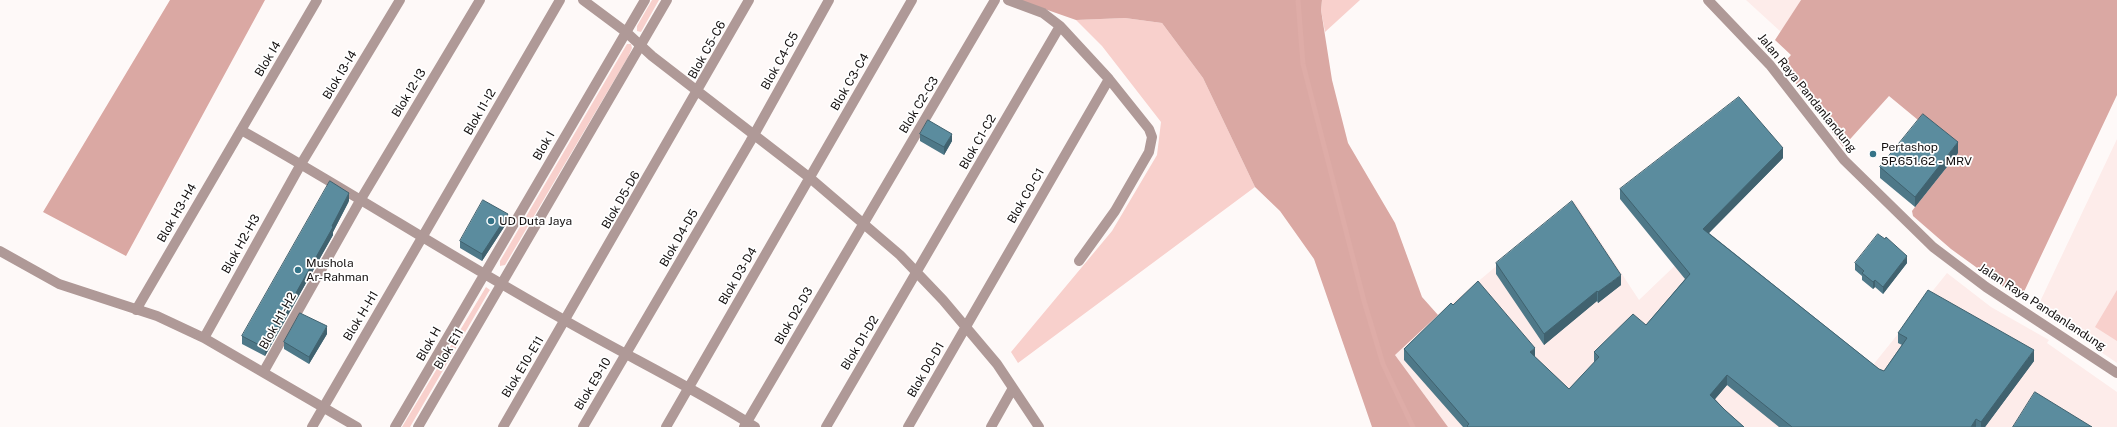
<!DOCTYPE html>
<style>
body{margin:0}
canvas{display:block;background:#fef9f8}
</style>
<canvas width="2117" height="427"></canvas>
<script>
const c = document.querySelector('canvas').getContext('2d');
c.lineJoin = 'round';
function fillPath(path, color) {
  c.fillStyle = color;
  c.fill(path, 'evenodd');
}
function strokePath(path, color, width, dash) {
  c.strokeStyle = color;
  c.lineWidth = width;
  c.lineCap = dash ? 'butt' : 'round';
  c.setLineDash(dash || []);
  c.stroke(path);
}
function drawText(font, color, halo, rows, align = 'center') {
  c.font = font + ' "Public Sans",sans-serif';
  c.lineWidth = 3.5;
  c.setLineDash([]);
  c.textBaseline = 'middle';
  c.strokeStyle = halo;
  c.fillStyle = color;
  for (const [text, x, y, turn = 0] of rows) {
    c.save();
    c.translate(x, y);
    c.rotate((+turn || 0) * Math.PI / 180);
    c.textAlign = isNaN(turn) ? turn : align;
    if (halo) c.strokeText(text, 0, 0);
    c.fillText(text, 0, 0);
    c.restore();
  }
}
const built = new Path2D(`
 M1746 0H1801L1781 32Z
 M2117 139V363L2037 308Z
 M1574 201 1639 300 1709 233 1873 365 1947 273 1991 307 2049 340 2047 343 2117 392V427H1448L1395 355 1438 315Z`);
const green = new Path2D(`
 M652 0H659L641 32 637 31V26Z
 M1322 0H1360L1325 32 1321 10Z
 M1125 18 1162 23 1203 78 1255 187 1018 363 1011 352 1112 231 1157 155 1161 122 1102 46 1076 20Z
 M627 44H631L632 48 628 57 505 265 500 266V261Z
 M486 287 490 290 488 293 410 427H402Z
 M2117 290V341L2095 327Z`);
const forest = new Path2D(`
 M170 0H265L126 256 43 212Z
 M1019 0H1322L1321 10 1332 80 1348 143 1395 223 1422 297 1438 315 1395 355 1448 427H1372L1314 259 1280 211 1255 187 1203 78 1162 23 1125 18 1076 20Z
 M1801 0H2117V95L2022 296H2016L1951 249 1913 216 1912 211 1915 207 1958 153 1889 96 1843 147 1782 65 1791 55 1775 40Z`);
const stream = new Path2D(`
 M1298 0 1303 64 1364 301 1383 364 1413 427`);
const minor = new Path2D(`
 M583 0 626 32 652 56 810 178 900 255 943 300 997 364 1039 427
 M1008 0 1043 13 1060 26 1109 79 1149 129 1152 137 1149 152 1115 211 1079 261
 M1708 0 1770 65 1844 160 1933 247 1986 287 2117 373
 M241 130C350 191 456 260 566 321 629 357 694 388 755 427
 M0 251 59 284 157 316 204 338 357 427
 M136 310 317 0
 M204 338 301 164 400 0
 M264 371 361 199 480 0
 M312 427 560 0
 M395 427 645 0
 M418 427 667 0
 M503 427 749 0
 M583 427 750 142 829 0
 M666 427 912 0
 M744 427 995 0
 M826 427 1060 26
 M908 427 1109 79
 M991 427 1013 388`);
const wall = new Path2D(`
 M920 134 952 141 944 155 920 141Z
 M1958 153 1915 207 1880 178V167Z
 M1783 158 1709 233 1879 369 1884 371 1902 345 1898 343V333L2034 361 1985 427H1779L1727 385 1715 399 1725 410 1744 427H1463L1404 360V349L1453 305 1535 357 1569 389 1594 363V352L1646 325 1685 279 1620 199V189Z
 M349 201 333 232V235L265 356 242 344V336Z
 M508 221 482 261 460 248V241Z
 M1496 263 1621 285 1598 303 1597 301 1544 345 1496 274Z
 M1855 263H1907L1883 294 1875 287 1873 289 1862 280V276L1855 270Z
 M327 334 309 364 284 349V342Z`);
const shadedWall = new Path2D(`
 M952 134V141L944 155V147Z
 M1958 142V153L1915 207V197Z
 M1783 148V158L1703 239V229Z
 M349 193V201L333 232V235L265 356V348Z
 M508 214V221L482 261V254Z
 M1907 256V263L1883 294V287Z
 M1621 275V285L1598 303V292Z
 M1875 280V287L1873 289V282Z
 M1597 291V301L1544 345V334Z
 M327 326V334L309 364V357Z
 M1535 348V358L1530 352Z
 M2034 350V361L1985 427H1981V422Z
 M1727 375V385L1710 405V395Z
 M1976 419V427H1971Z`);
const building = new Path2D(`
 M1739 97 1783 148 1703 229 1879 369 1884 371 1907 338 1898 333 1928 290 2034 350 1981 422 1976 419 1971 427H1792L1727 375 1710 395 1725 410 1744 427H1468L1467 426 1469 424 1404 349 1451 303 1453 305 1478 281 1535 348 1530 352 1569 389 1599 357 1594 352 1633 314 1646 325 1690 274 1620 189Z
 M1923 114 1958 142 1915 197 1880 167Z
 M928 120 952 134 944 147 920 134Z
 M330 181 349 193 332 226 333 227 265 348 242 336Z
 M483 200 508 214 482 254 460 241Z
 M1572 201 1621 275 1598 292 1597 291 1544 334 1496 263Z
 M1878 234 1885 239 1886 237 1907 256 1883 287 1875 280 1873 282 1862 273 1864 271 1855 263Z
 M300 313 327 326 309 357 284 342Z
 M2035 392 2092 427H2013Z`);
const markers = [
 [1873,154,4,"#357488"],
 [491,221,4,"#357488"],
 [298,270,4,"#357488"]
];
const streetNames = [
 ["Blok C5-C6",707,50,-61],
 ["Blok I4",268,59,-59],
 ["Blok C4-C5",780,61,-61],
 ["Blok I3-I4",340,75,-59],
 ["Blok C3-C4",850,82,-60],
 ["Blok I2-I3",409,93,-59],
 ["Jalan Raya Pandanlandung",1807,93,51],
 ["Blok C2-C3",919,105,-59],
 ["Blok I1-I2",480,112,-60],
 ["Blok C1-C2",978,142,-60],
 ["Blok I",544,146,-60],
 ["Blok C0-C1",1026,196,-60],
 ["Blok D5-D6",621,200,-60],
 ["Blok H3-H4",177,213,-60],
 ["Blok D4-D5",679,238,-60],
 ["Blok H2-H3",241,244,-61],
 ["Blok D3-D4",738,276,-60],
 ["Jalan Raya Pandanlandung",2042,307,33],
 ["Blok H-H1",361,316,-59],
 ["Blok D2-D3",794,316,-60],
 ["Blok H1-H2",278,321,-61],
 ["Blok D1-D2",860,343,-59],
 ["Blok H",429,344,-60],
 ["Blok E11",449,349,-59],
 ["Blok E10-E11",523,367,-59],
 ["Blok D0-D1",926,370,-60],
 ["Blok E9-10",593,384,-59]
];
const poiNames = [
 ["Pertashop",1881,147],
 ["5P.651.62 - MRV",1881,161],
 ["UD Duta Jaya",499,221],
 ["Mushola",306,263],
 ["Ar-Rahman",306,277]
];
fillPath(built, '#fdecea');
fillPath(green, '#f8d0cc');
fillPath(forest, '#daa8a3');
strokePath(stream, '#deaca7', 5);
strokePath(minor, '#af9997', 10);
fillPath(wall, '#4e7888');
fillPath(shadedWall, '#40626f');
fillPath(building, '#5b8c9e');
strokePath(building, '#40626f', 1);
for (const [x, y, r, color] of markers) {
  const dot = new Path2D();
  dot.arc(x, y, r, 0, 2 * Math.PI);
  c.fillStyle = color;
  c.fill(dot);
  strokePath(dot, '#fff', 1.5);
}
drawText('12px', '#130f0f', '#fff', streetNames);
drawText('12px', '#130f0f', '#fff', poiNames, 'left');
</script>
